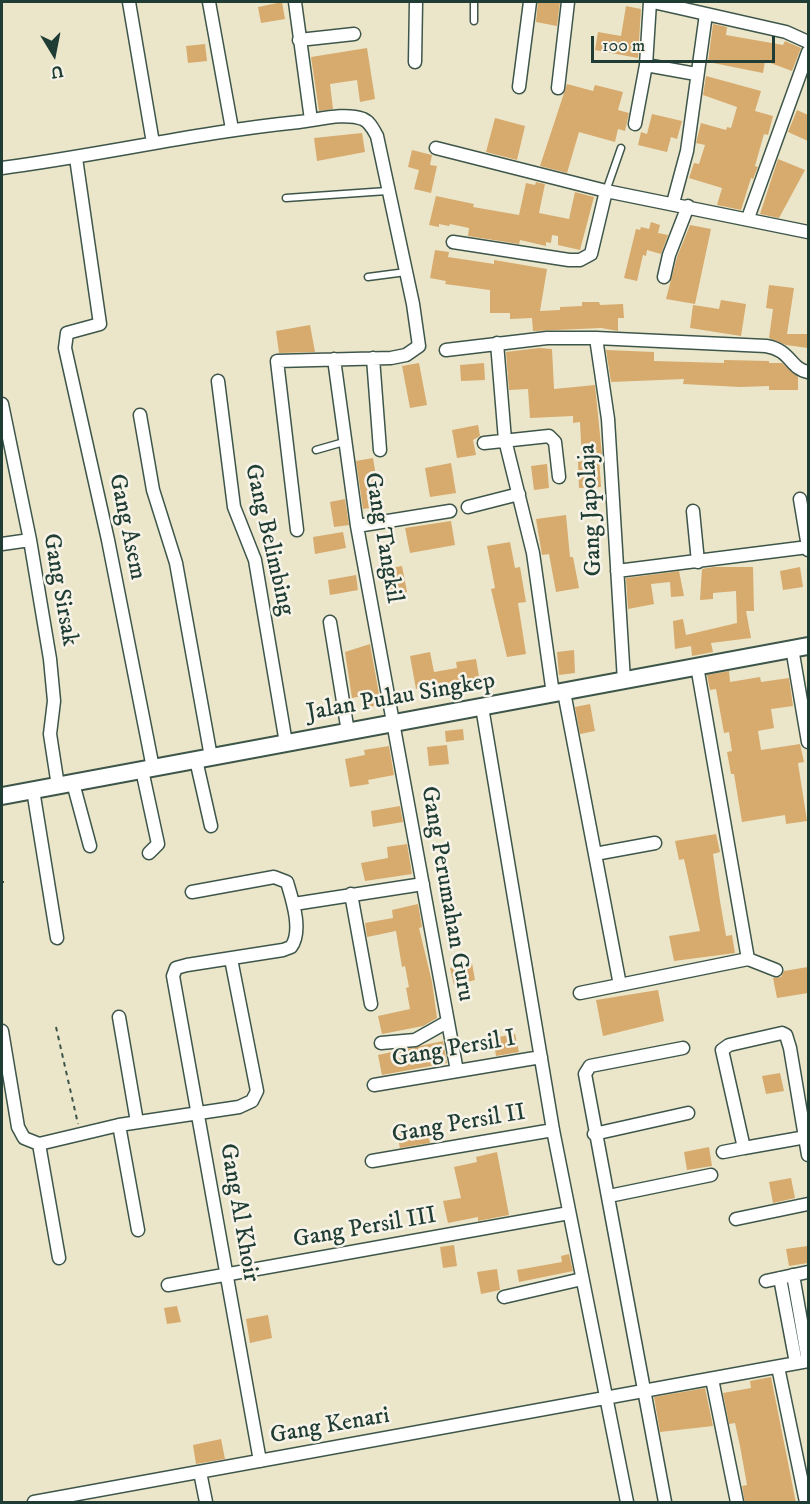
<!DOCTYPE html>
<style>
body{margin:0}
#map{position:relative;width:810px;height:1504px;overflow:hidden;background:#ebe6ca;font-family:"IM FELL DW Pica",serif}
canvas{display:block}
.frame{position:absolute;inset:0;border:3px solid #1f3d34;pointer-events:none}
.north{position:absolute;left:24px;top:24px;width:60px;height:60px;-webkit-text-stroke:4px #f7f3e8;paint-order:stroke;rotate:170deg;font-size:16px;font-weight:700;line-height:24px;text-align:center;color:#1f3d34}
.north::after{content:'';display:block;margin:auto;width:21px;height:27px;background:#1f3d34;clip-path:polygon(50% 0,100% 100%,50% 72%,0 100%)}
.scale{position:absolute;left:591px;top:36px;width:184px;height:27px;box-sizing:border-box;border:3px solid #1f3d34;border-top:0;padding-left:8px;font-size:18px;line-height:21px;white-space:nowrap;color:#1f3d34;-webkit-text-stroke:4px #f7f3e8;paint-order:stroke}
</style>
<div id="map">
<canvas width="810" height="1504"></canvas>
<div class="frame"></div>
<div class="north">U</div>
<div class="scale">100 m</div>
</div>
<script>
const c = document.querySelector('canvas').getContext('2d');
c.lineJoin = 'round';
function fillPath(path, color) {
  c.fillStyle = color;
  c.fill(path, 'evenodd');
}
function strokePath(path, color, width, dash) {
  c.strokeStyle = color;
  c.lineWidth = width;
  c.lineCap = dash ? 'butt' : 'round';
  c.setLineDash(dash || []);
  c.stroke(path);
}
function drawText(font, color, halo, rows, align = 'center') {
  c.font = font + ' "IM FELL DW Pica",serif';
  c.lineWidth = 5;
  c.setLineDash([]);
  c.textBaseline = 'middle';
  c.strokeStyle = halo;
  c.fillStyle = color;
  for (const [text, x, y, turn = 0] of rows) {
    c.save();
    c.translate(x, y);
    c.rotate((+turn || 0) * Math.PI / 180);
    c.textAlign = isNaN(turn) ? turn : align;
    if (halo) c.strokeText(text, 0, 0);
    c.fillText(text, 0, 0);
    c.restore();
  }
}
const building = new Path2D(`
 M282 2 285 19 261 23 258 7Z
 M538 2H560L557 26 536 22Z
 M626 6 641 9 638 58 595 50 598 32 621 36Z
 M713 24 727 27 726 35 783 45 785 41 801 48 792 71 765 61 763 73 708 62Z
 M205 44 207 61 188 63 186 46Z
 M367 48 375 99 360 102 357 80 330 84 333 109 319 111 311 57Z
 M706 76 761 91 755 111 773 116 768 135 764 134 755 166 758 167 753 179 751 178 741 210 717 205 722 188 689 178 694 163 699 164 705 145 696 143 701 123 726 130 727 127 731 128 737 107 703 95Z
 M567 84 593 91 595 85 623 92 618 110 629 113 625 131 618 129 615 142 579 132 567 173 540 166Z
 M797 110 808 115V141L788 132Z
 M652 114 682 121 677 139 671 137 667 152 638 145 641 132 647 134Z
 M495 118 525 126 517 160 486 152Z
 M362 133 365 152 317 161 314 138Z
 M412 150 432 155 430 165 437 166 431 193 414 189 419 170 408 167Z
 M778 159 805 170 779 218 760 214Z
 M536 182 545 184 539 213 569 219 575 192 594 197 580 250 558 245V236L552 235 551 243 546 242V246L520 240 519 244 468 236 469 228 450 224 449 226 439 224V227L429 225 436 196 474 204 473 207 519 215 526 183 535 185Z
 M651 222 660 225 658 233 668 235 661 254 647 250 646 256 643 255 637 281 624 278 636 229 640 230 641 227 649 229Z
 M690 225 711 229 695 304 666 299 677 257Z
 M435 250 449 252 448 257 494 264V260L547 269 540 311 560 310V307L582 306V302H599L600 305 623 304 624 318H618V331L601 328 533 331 532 318 510 319V313H490V290L445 284 446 281 430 278Z
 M769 285 794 288 787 334H808V348L786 345 769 338 773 309 766 308Z
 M721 300 746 304 741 336 690 328 693 305 719 309Z
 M310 325 315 352 279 353 276 331Z
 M539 348 552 349 554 389 595 385 602 455 599 456 601 487 579 488 578 462 582 461 580 422 573 423V416L530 418 528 389 509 390 506 352Z
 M606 350 654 352V361L724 363V360L769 361V363H782L798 377V390H769V386L740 387 683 384 684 379 611 382Z
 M419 363 427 405 410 408 402 366Z
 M484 363 485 380 461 381 460 365Z
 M478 425 480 436 473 440 476 455 457 458 452 430Z
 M373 458 381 506 363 509 356 461Z
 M451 463 456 493 430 497 425 468Z
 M547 464 549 488 534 490 531 466Z
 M345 499 349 525 334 527 330 502Z
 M566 515 570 557H573L579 588 556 592 549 554 542 555 536 519Z
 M451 521 455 545 410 553 405 528Z
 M343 532 346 548 315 554 313 537Z
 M510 542 515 568 520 567 526 602 518 603 526 654 507 657 491 589 495 588 487 546Z
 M402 566 407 592 385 596 380 570Z
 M713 567H753L754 611H746L751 638 711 643 713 652 692 656 691 646 675 649 673 621 683 619 686 635 737 623 736 591 713 593V599L700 600 702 569Z
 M800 567 803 587 783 590 780 571Z
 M679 571 684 596 671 597 670 582 651 584 654 604 628 609 626 578Z
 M356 575 358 590 330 595 328 580Z
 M370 644 381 705 369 707 367 695 352 698 345 652Z
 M574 650 575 673 559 675 557 652Z
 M430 652 434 672 457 668 456 662 476 659 481 688 461 692 460 686 440 689 439 685 416 689 410 656Z
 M729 671 730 682 760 677 761 682 789 678 793 706 771 709 774 728 758 731 761 750 800 744 804 762 798 763 807 821 786 824 785 815 742 822 734 774H731L727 752 732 751 729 732 724 733 716 689 710 690 707 675Z
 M590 704 595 731 580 734 575 707Z
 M463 729 464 740 446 742 445 731Z
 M447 745 449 764 429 766 427 747Z
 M389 746 394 775 368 780 369 784 350 787 345 759 365 755 364 750Z
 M400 806 403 822 373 827 371 811Z
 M716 834 720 852 713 854 720 901 726 936 732 935 735 953 674 961 669 936 700 931 684 859 679 860 675 841Z
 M407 844 412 874 365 881 361 863 388 858 387 847Z
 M418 904 422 927 419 928 432 982 437 1018 423 1026 382 1034 378 1016 410 1009 406 988 409 987 405 966 402 967 396 931 367 937 365 923 393 918 392 910Z
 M472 963 475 980 454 985 450 968Z
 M808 967V993L777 998 773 978 781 977 784 971Z
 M658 990 664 1021 603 1036 596 1000Z
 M515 1034 519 1052 496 1056 493 1038Z
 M443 1041 447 1063 382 1075 378 1055Z
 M780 1073 784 1091 766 1094 762 1076Z
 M426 1125 430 1143 400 1148 396 1131Z
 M709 1147 712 1166 687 1170 684 1152Z
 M497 1152 509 1215 478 1221V1217L448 1223 443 1201 461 1198 454 1167 477 1162 476 1157Z
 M791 1178 795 1198 773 1203 769 1182Z
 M454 1245 457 1266 443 1268 440 1247Z
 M808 1246V1263L789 1266 786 1249Z
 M569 1254 573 1271 519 1282 517 1270 562 1262 561 1256Z
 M497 1269 500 1290 481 1294 477 1272Z
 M177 1306 181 1322 167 1324 164 1308Z
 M268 1315 272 1338 250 1343 246 1319Z
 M771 1377 796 1503H745L742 1486 747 1485 740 1446 735 1423 729 1424 723 1393 751 1388 750 1381Z
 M705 1388 713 1426 660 1432 654 1397Z
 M221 1439 225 1459 196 1464 193 1445Z`);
const path = new Path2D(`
 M2 882H4
 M56 1027 78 1124`);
const lane = new Path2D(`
 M474 21V2
 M606 191 621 148
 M286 198 387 191
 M368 277 406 272
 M316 450 344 442`);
const street = new Path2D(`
 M129 2 153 143
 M209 2 232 129
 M295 2 311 120
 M653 2 786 32 808 42
 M299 40 354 34
 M415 62 416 2
 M646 65 696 74
 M519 87 530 2
 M558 88 568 2
 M635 124 646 65 650 2
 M436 148 606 191 808 232
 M76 158 100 324 67 333 65 348 108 540 153 768
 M2 168C101 155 199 132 299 122 318 120 344 112 363 119 370 122 373 129 377 136L413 304 419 346 406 355 391 358 277 361 297 530
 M673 203 687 151 706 14
 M748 218 808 52
 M453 242 569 260H580L591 254 606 191
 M664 277 669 255 688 206
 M596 338 608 419 624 681
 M497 343 505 440 533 553 553 694
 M446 350 547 338H596L766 346C791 350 790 369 808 372
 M373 358 380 450
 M334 359 357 526 457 1071
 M218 381 234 507 255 560 286 743
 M2 404 30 540 50 659 54 701 50 734 58 786
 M140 415 153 490 176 563 211 757
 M484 443 549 436 555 442 559 477
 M800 499 808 547
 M468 507 519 494
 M693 511 698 562
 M357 526 450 511
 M2 544 30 540
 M617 571 808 547V550
 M330 622 348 732
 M792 648 808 742
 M697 666 748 959
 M564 692 620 985
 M482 707 553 1130 627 1502
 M196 760 211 826
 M142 770 158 844 149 853
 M73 783 90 846
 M33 790 57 938
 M595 854 655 843
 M192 892 274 877 287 882C292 899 303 931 291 947L283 950 187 965 176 968 173 976 260 1461
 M351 894 371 1004
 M294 904 423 884
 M580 993 748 959 776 970
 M119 1017 137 1122
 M2 1031 18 1127 24 1138 39 1144 59 1258
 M381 1043 415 1040 447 1022
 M374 1085 541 1057
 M119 1125 138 1230
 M594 1134 688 1113
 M39 1144 119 1125 239 1107 252 1101 257 1091 231 959
 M744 1148 806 1137
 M723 1152 744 1148 722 1050 729 1045 782 1033 786 1035 790 1048 808 1155
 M372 1161 553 1130
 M609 1196 711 1175
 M736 1219 808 1204
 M793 1275 808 1361
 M780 1278 796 1363
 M766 1281 808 1272
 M168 1285 569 1213
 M504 1297 582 1279
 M778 1367 806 1502
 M712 1379 737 1502
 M200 1472 206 1502
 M34 1502 808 1361
 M665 1502 585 1074 590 1066 683 1048`);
const secondary = new Path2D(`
 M2 796 808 646`);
const streetNames = [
 ["Gang Japolaja",592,510,-93],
 ["Gang Asem",126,527,78],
 ["Gang Tangkil",382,538,80],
 ["Gang Belimbing",268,540,77],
 ["Gang Sirsak",59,590,80],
 ["Jalan Pulau Singkep",401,698,-10],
 ["Gang Perumahan Guru",446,894,80],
 ["Gang Persil I",454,1050,-10],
 ["Gang Persil II",459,1125,-10],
 ["Gang Al Khoir",238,1213,80],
 ["Gang Persil III",365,1229,-10],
 ["Gang Kenari",330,1427,-10]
];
fillPath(building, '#d7aa6d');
strokePath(lane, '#3e564a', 9);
strokePath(street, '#3e564a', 15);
strokePath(secondary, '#3e564a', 20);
strokePath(path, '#3e564a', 2, [4.5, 4.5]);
strokePath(lane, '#fff', 6);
strokePath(street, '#fff', 12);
strokePath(secondary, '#fff', 16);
drawText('24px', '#1f3d34', '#f7f3e8', streetNames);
</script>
